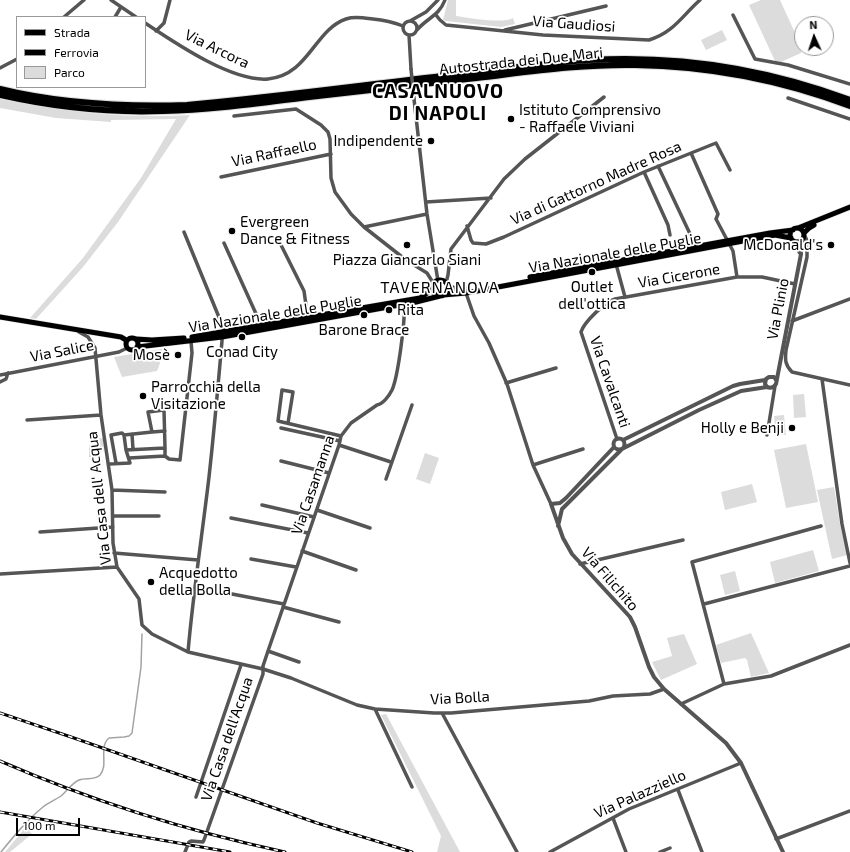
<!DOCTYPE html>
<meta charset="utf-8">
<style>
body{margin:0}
#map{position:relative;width:850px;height:852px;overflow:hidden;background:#fff;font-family:"Exo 2",sans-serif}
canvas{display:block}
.legend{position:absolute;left:16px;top:16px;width:130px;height:72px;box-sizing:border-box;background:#fff;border:1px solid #999;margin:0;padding:5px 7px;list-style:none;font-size:12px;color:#000}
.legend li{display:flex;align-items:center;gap:8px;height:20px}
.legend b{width:20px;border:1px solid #999}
.north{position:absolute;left:794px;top:16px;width:40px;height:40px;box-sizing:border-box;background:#fff;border:1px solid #999;border-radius:50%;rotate:357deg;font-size:11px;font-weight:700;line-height:16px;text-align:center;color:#000}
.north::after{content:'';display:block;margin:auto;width:14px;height:18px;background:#000;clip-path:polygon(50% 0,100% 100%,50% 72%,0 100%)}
.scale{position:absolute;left:16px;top:818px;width:64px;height:18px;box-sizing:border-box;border:2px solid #000;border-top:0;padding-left:5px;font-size:12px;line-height:14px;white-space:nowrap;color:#000;-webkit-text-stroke:3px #fff;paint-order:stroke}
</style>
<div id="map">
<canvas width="850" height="852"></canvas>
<ul class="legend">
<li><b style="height:5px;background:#000"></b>Strada</li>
<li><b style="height:5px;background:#000"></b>Ferrovia</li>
<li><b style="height:11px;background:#dcdcdc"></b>Parco</li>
</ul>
<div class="north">N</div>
<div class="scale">100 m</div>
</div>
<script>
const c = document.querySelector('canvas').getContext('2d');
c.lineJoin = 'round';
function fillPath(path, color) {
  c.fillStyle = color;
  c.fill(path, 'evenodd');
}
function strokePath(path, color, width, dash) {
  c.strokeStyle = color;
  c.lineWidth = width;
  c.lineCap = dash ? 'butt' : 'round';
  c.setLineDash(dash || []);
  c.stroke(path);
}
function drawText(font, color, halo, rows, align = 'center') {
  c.font = font + ' "Exo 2",sans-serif';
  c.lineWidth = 3.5;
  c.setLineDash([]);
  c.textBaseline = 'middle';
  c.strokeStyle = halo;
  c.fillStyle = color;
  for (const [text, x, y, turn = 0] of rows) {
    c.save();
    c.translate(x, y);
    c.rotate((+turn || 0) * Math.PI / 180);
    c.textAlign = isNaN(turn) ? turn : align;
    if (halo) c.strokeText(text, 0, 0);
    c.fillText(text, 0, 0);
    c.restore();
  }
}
const green = new Path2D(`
 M448 0H456V16C468 18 503 24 513 18L515 24 501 27 446 21 443 20Z
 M761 0H780L802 48 801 53 781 62 775 61 749 5Z
 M722 30 727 40 706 50 701 40Z
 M0 99C62 112 126 119 190 115L118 222 83 267 36 319 30 318 83 258 141 178 176 119 111 120V122L56 118 0 108Z
 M162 349 160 363 157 371 122 377 114 357Z
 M804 394 806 417 794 418 793 395Z
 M784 415 786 435H776L774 416Z
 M103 438 104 451 91 453V457H89V445H92L91 439Z
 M806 444 818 502 786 508 774 450Z
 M425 453 439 458 430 484 416 479Z
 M752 484 757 502 725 510 721 492Z
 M834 487 840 524 847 555 832 559 817 490Z
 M813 550 819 571 775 583 770 562Z
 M735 571 740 591 725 595 720 575Z
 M751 633 769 673 751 677 747 660 745 658 721 663 716 645Z
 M684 634 697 664 661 680 652 662 672 656 667 638Z
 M386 714 460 852H437L441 836 381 715Z
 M26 827 32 834 10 852H5Z`);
const stream = new Path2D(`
 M1 852C14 836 27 820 43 807 48 803 55 800 61 796 67 791 72 783 79 780 86 777 94 781 100 775 109 765 98 747 109 738L124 737 129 736 132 733 141 667 142 634`);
const minor = new Path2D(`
 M111 0 136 17
 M436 15 440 20 446 25 543 35 649 40C673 33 682 16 700 0
 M733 15 755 59 788 65 850 84
 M64 17 84 0
 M115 17 121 7
 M403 28a7 7 0 1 1 14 0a7 7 0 1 1-14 0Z
 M410 21 426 12 438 0
 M145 23C175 43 232 82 268 79 309 75 314 30 346 19 355 16 364 18 373 19 384 20 393 22 403 26
 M417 30C427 18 439 16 445 0
 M505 30 606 6
 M156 31 164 23 170 0
 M409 35 411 69
 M0 68 17 59
 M788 98 850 119
 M414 99 427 214 438 281
 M234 116 296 109 321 125 328 132 330 139 331 178 335 192 351 214 364 227 406 260 427 273 432 281 433 287
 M691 153 718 214 716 219 733 251 737 277
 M658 166 691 236 693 248
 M644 172 668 225 670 235
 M221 177 331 154
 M426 202 491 198
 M467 226 471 240 473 243 486 244 504 237 644 172 716 143 730 170
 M364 227 427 214
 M184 232 223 327 224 333
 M804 235 807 240V257L786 350C785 360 785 365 792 372L850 385
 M802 241 807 249
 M224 243 262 327
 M280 243 304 291 308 319
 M616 264 625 297
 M446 283 448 275 451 249 504 179 525 159 604 97
 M466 293 474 316 489 343 507 384 533 465 551 504
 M792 321 850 299
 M79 332 88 337 95 348 101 415 112 490 113 543 117 567 139 599 142 625 152 634 188 652 263 669 291 678 357 705 375 709 434 713H451L589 701 613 696 650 694 664 689
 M0 375 119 352 127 348
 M822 379 842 524 850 563
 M0 382 6 379 8 373
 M506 383 556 368
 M27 420 101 415
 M288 423 293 392 282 390 278 421 341 436
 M281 428 340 441
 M165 431 152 432 148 412 164 410 165 448
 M132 434 133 449
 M767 435 775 386
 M617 439 581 332C584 322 605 302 615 299L737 277H762L795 284
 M339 445 391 462
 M126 450 124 435 152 432
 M129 458 165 456
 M281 461 329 473
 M116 463 111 435 122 433 124 435
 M109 464 130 463 126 450 165 448V456L169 459 180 460 192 353 191 341
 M533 465 583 449
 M386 479 412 405
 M112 490 165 492
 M262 505 314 517
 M317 510 370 528
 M113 516H159
 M231 518 308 533
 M40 532 113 527
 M302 551 356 570
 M114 553 198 560
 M251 559 296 567
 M580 564 683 540
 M0 574 117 567
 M232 594 284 604
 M704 604 850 566
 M283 607 339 622
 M268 651 299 662
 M188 652C193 594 202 536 209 477 214 432 218 387 222 341V336
 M724 684 692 562 821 526
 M681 704 724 684 771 676 850 645
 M375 709 412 787
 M442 713 517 852
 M678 790 702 852
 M196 797 241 665
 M613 818 626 852
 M776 839 850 811
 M185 852 189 842 191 841 203 842 204 840 263 674V666L268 651 339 445 341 436 351 423 377 405C383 404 389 396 392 390 398 377 406 317 404 302
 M550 852 629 809 741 763
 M660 852 670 848`);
const tertiary = new Path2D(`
 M793 241 800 253
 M776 380 774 377H769L766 379 765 384C767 389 773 389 776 384L801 254 800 242
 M613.5 444a5.5 5.5 0 1 1 11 0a5.5 5.5 0 1 1-11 0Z
 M623 440 733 386 740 384 765 380
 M614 447 566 498 560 503 551 504 563 538 572 554 630 617 635 627 649 667 654 677 664 689 726 743 741 763 783 852
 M622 449 699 410 741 391 767 387
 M558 526 562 509 621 450`);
const primary = new Path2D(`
 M790 235a7 7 0 1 1 14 0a7 7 0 1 1-14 0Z
 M798 228 850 207
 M804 233 809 228 814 225
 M530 277 770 233 793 230
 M432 288a8 8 0 1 1 16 0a8 8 0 1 1-16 0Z
 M448 287 461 290 467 289
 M443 295 466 293 775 235 791 238
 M0 317 121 337 126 340
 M192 337 420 298 433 289
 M126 344a6 6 0 1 1 12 0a6 6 0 1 1-12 0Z
 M136 339 152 340 184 338
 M137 347 222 337 416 302 440 296`);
const motorway = new Path2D(`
 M0 89C61 104 124 107 187 105 275 97 363 85 451 75 497 70 543 63 589 60 677 55 767 69 850 100
 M0 95C53 107 108 113 163 111 212 110 260 103 309 97 367 90 426 84 485 77 535 71 585 64 635 65 709 66 781 80 850 106`);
const rail = new Path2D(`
 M0 713 74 738 317 823 412 852
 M0 761C92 801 187 831 285 852
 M0 812 230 852`);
const minorBridge = new Path2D(`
 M411 69 414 99`);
const markers = [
 [511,119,4,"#000"],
 [431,141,4,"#000"],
 [232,231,4,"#000"],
 [407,245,4,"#000"],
 [831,245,4,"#000"],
 [592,272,4,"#000"],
 [389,310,4,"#000"],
 [364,315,4,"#000"],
 [242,337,4,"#000"],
 [178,355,4,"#000"],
 [143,396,4,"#000"],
 [792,428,4,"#000"],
 [151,582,4,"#000"]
];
const streetNames = [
 ["Via Gaudiosi",574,24,4],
 ["Via Arcora",217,49,26],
 ["Autostrada dei Due Mari",521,61,-6],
 ["Via Raffaello",274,153,-12],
 ["Via di Gattorno Madre Rosa",596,183,-24],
 ["Via Nazionale delle Puglie",615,253,-10],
 ["Via Cicerone",679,276,-10],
 ["Via Plinio",778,309,-79],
 ["Via Nazionale delle Puglie",275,314,-9],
 ["Via Salice",62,351,-11],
 ["Via Cavalcanti",610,382,71],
 ["Via Casamanna",313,485,-71],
 ["Via Casa dell' Acqua",99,498,-96],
 ["Via Filichito",610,579,49],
 ["Via Bolla",460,698,-3],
 ["Via Casa dell'Acqua",227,739,-71],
 ["Via Palazziello",640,794,-24]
];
const poiNames = [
 ["Istituto Comprensivo",519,110],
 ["- Raffaele Viviani",519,127],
 ["Indipendente",423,141,"right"],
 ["Evergreen",240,222],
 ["Dance & Fitness",240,239],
 ["McDonald's",823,245,"right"],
 ["Piazza Giancarlo Siani",407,260,"center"],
 ["Outlet",592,287,"center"],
 ["dell'ottica",592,304,"center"],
 ["Rita",397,310],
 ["Barone Brace",364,330,"center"],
 ["Conad City",242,352,"center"],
 ["Mosè",170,355,"right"],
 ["Parrocchia della",151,387],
 ["Visitazione",151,404],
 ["Holly e Benji",784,428,"right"],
 ["Acquedotto",159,573],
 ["della Bolla",159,590]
];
const neighbourhoodNames = [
 ["TAVERNANOVA",440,288]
];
const districtNames = [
 ["CASALNUOVO",438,92],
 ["DI NAPOLI",438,114]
];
fillPath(green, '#dcdcdc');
strokePath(stream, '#a3a3a3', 1.5);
strokePath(primary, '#dbdbdb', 6);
strokePath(motorway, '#dbdbdb', 8);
strokePath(minor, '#555', 3.5);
strokePath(tertiary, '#555', 4);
strokePath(primary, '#000', 5);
strokePath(motorway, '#000', 6);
strokePath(rail, '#000', 3);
strokePath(rail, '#fff', 1.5, [4.5]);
strokePath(minorBridge, '#555', 3.5);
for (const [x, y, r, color] of markers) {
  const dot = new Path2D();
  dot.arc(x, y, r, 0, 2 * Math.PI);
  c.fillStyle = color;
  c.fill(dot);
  strokePath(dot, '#fff', 1.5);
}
drawText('15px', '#000', '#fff', streetNames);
drawText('15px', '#000', '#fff', poiNames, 'left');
c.letterSpacing = '1px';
drawText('16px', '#000', '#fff', neighbourhoodNames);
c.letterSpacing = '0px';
c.letterSpacing = '1px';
drawText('bold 19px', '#000', '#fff', districtNames);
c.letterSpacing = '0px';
</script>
